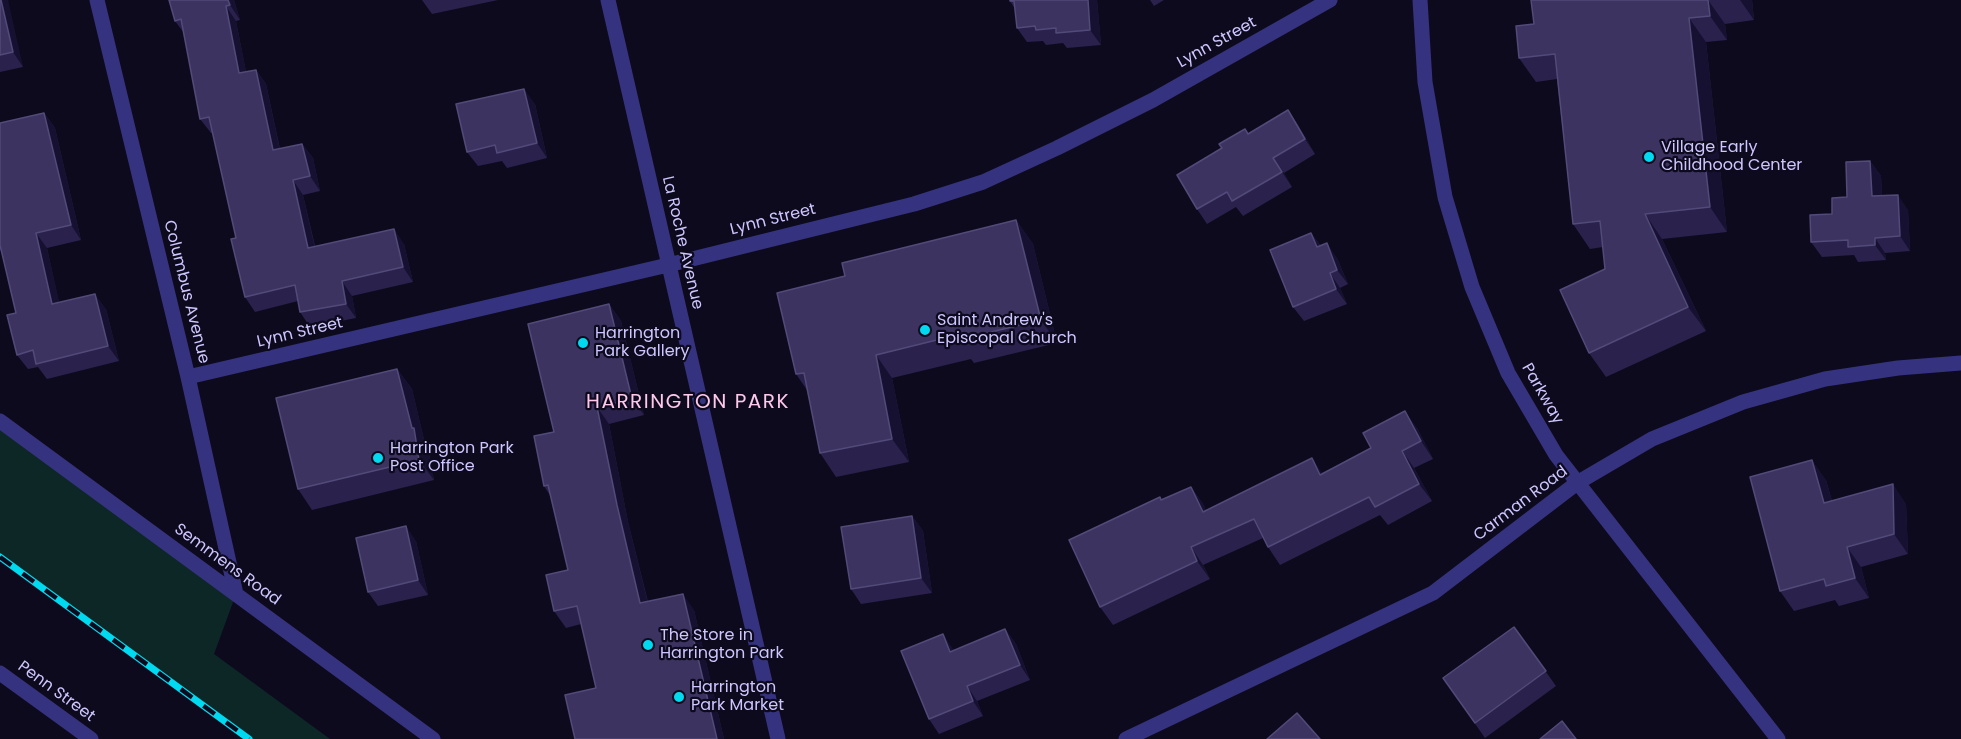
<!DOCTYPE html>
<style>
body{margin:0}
canvas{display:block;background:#0d0a1d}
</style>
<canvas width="1961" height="739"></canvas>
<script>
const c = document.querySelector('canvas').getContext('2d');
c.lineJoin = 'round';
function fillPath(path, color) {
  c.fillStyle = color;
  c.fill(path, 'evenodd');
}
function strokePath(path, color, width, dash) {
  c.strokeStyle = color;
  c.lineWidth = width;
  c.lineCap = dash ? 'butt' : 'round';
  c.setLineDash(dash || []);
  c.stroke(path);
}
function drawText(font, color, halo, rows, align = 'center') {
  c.font = font + ' Poppins,sans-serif';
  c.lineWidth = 4.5;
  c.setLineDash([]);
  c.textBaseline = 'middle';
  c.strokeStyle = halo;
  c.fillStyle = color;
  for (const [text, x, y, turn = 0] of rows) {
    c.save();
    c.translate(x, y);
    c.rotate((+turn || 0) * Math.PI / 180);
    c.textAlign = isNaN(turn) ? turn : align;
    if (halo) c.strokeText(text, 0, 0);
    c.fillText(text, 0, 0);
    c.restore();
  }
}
const green = new Path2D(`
 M0 421 236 594 214 654 330 739H249L0 557Z`);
const street = new Path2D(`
 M97 0 188 377 236 594
 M608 0 778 739
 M1420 0 1425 82 1445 197 1472 287 1508 373 1556 455 1778 739
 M188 377 668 265 914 204 983 182 1057 148 1153 100 1330 0
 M0 421 433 739
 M0 673 91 739
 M1126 739 1433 593 1577 483 1652 439 1743 402 1825 379 1898 368 1961 363`);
const rail = new Path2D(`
 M0 557 249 739`);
const wall = new Path2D(`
 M0 0 23 67 0 72Z
 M169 0H234L240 20 236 21 246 72 256 70 266 84 280 149 302 144 313 158 320 191 303 195 315 246 404 244 413 282 352 296 356 318 310 327 300 312 298 301 255 312 245 297 236 238 213 133H211L200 119 184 33 175 21Z
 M422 0H498L432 14Z
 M1097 0 1101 45 1067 48 1063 43 1046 45 1043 41 1027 42 1017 28 1015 9 1010 1Z
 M1150 0H1164L1154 6Z
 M1531 0H1752L1754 20 1725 24 1727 40 1706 42 1727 232 1662 239 1706 331 1606 377 1589 353 1605 269 1603 247 1590 249 1573 224 1557 79 1536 82 1519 58 1534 24Z
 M535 104 547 158 507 168 502 161 478 166 467 152Z
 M1288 110 1298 125 1315 154 1284 173 1292 187 1243 216 1236 207 1207 224 1197 209 1248 134Z
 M44 113 55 128 81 240 47 248 59 303 106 309 119 361 47 379 38 367 28 369 17 355 16 313 2 252 0 250V123Z
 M1870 161 1881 176 1882 196 1908 210 1910 251 1885 253 1886 260 1858 262 1854 255 1822 257 1811 242 1832 214 1847 197Z
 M1016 220 1033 244 1057 343 974 363 971 359 892 378 909 462 836 477 820 453 807 390 796 374 845 276Z
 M1311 233 1321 246 1337 258 1348 284 1340 288 1347 304 1304 321 1293 307Z
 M609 304 621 321 644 415 609 424 628 522 648 602 694 610 724 739H575L596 688 581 624 566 628 554 611 568 570 551 497 544 486 554 432Z
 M397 369 412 389 425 444 428 448 434 480 312 510 298 489Z
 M1417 428 1433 459 1414 468 1432 501 1388 525 1380 515 1280 565 1268 547 1263 538 1203 565 1210 579 1113 625 1100 607 1160 497 1162 500 1191 487 1203 504 1206 511 1322 473Z
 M1826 480 1832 501 1906 504 1908 554 1861 567 1869 598 1839 606 1835 600 1794 611 1780 591Z
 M912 516 923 531 932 593 861 604 851 589Z
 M416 541 428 595 378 606 368 592Z
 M1514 627 1556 686 1485 738 1443 678Z
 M1005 629 1016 644 1030 680 977 701 983 716 939 734 929 719Z`);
const shadedWall = new Path2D(`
 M1 0H8L23 67 13 52Z
 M228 0H234L240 20 230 5Z
 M1088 0H1097L1101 45 1090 30Z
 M1708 0 1725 24 1727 40 1710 16Z
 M1740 0H1752L1754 20Z
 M226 6 236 21 249 87 239 73Z
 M1689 18 1706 42 1727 232 1710 207Z
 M256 70 266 84 283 165 273 150Z
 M524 89 535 104 547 158 537 143Z
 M1288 110 1298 125 1315 154 1305 139Z
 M44 113 55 128 81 240 71 225Z
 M302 144 313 158 320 191 310 176Z
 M1273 158 1284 173 1292 187 1282 172Z
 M1870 161 1881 176 1883 211 1872 196Z
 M293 180 303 195 318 262 308 248Z
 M1898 195 1908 210 1910 251 1900 236Z
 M1645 214 1662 239 1706 331 1688 307Z
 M1016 220 1033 244 1057 343 1041 320Z
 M394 229 404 244 413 282 403 267Z
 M36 233 47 248 63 319 52 304Z
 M1311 233 1322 248 1317 247Z
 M1875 238 1885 253 1886 260 1875 245Z
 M1327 243 1337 258 1348 284 1337 270Z
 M1330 273 1340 288 1347 304 1336 289Z
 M342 281 352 296 356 318 346 304Z
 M95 294 106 309 119 361 108 346Z
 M609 304 621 321 644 415 632 399Z
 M876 355 892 378 909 462 892 439Z
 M397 369 412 389 425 444 428 448 434 480 419 460Z
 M597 407 609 424 628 522 652 620 640 603 617 505Z
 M1405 411 1417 428 1433 459 1421 441Z
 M1402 451 1414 468 1432 501 1419 484Z
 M1312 458 1324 476 1320 475Z
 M1812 460 1826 480 1838 523 1824 503Z
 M1893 484 1906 504 1908 554 1894 534Z
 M1191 487 1203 504 1215 530 1203 512Z
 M912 516 923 531 932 593 921 578Z
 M406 526 416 541 428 595 418 580Z
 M1191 547 1203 565 1210 579 1197 561Z
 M1847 547 1861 567 1869 598 1855 578Z
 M683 594 694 610 724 739H717Z
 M1005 629 1016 644 1030 680 1020 665Z
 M943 634 953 649 960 667 950 652Z
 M967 686 977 701 983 716 973 701Z`);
const building = new Path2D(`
 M0 0H1L13 52 0 55Z
 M169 0H228L230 5 226 6 239 73 256 70 273 150 302 144 310 176 293 180 308 248 394 229 403 267 342 281 346 304 300 312 295 285 245 297 231 239 236 238 209 117 200 119 181 19 175 21Z
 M1010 0H1088L1090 30 1056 33V28L1036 30 1035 26 1017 28 1014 1H1010Z
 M1531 0H1708L1710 16 1689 18 1710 207 1645 214 1688 307 1589 353 1560 290 1605 269 1600 221 1573 224 1555 54 1519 58 1516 26 1534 24Z
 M524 89 537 143 497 153 495 145 467 152 456 104Z
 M1288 110 1305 139 1273 158 1282 172 1232 201 1227 192 1197 209 1177 175 1222 148 1219 144 1245 129 1248 134Z
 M44 113 71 225 36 233 52 304 95 294 108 346 36 364 33 350 17 355 7 315 16 313 0 245V123Z
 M1870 161 1872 196 1898 195 1900 236 1875 238V245L1848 247V240L1811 242 1810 215 1832 214V198L1847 197 1846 162Z
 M1016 220 1041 320 958 340 957 335 876 355 892 439 820 453 804 373 796 374 777 293 845 276 842 263Z
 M1311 233 1317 247 1327 243 1337 270 1330 273 1336 289 1293 307 1270 250Z
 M609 304 632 399 597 407 617 505 640 603 683 594 717 739H575L565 695 596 688 577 606 554 611 546 575 568 570 548 485 544 486 534 436 554 432 528 324Z
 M397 369 412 428H414L419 460 298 489 276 398Z
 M1405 411 1421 441 1402 451 1419 484 1375 507 1369 497 1268 547 1254 519 1191 547 1197 561 1100 607 1069 540 1160 497 1161 500 1191 487 1203 512 1312 458 1320 475 1371 448 1363 433Z
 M1812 460 1824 503 1893 484 1894 534 1847 547 1855 578 1826 586 1824 579 1780 591 1750 477Z
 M912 516 921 578 851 589 841 527Z
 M406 526 418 580 368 592 356 538Z
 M1514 627 1546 671 1475 723 1443 678Z
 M1005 629 1020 665 967 686 973 701 929 719 901 651 943 634 950 652Z
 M1297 713 1320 739H1267Z
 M1562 721 1576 739H1540Z`);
const markers = [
 [1649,157,6,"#00daf1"],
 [925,330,6,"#00daf1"],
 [583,343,6,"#00daf1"],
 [378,458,6,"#00daf1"],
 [648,645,6,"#00daf1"],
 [679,697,6,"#00daf1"]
];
const streetNames = [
 ["Lynn Street",1217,43,-29],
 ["Lynn Street",773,220,-14],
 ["La Roche Avenue",682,243,77],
 ["Columbus Avenue",186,292,76],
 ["Lynn Street",300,333,-13],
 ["Parkway",1542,394,60],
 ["Carman Road",1521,504,-37],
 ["Semmens Road",227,565,36],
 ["Penn Street",56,692,36]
];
const poiNames = [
 ["Village Early",1661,148],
 ["Childhood Center",1661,166],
 ["Saint Andrew's",937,321],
 ["Episcopal Church",937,339],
 ["Harrington",595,334],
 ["Park Gallery",595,352],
 ["Harrington Park",390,449],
 ["Post Office",390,467],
 ["The Store in",660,636],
 ["Harrington Park",660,654],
 ["Harrington",691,688],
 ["Park Market",691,706]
];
const quarterNames = [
 ["HARRINGTON PARK",688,403]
];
fillPath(green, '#0d2726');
strokePath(street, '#35337f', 15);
strokePath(rail, '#00daf1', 7);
strokePath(rail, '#0d0a1d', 4.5, [14]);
fillPath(wall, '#2a214c');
fillPath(shadedWall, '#171131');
fillPath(building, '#3c3360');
strokePath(building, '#524a79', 1.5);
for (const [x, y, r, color] of markers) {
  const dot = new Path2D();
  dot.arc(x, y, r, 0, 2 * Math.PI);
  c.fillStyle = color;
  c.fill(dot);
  strokePath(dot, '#0d0a1d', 2);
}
drawText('16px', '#cdc6ff', '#0d0a1d', streetNames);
drawText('16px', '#cdc6ff', '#0d0a1d', poiNames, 'left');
c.letterSpacing = '1.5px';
drawText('20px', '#ffc8eb', '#0d0a1d', quarterNames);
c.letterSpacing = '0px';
</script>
